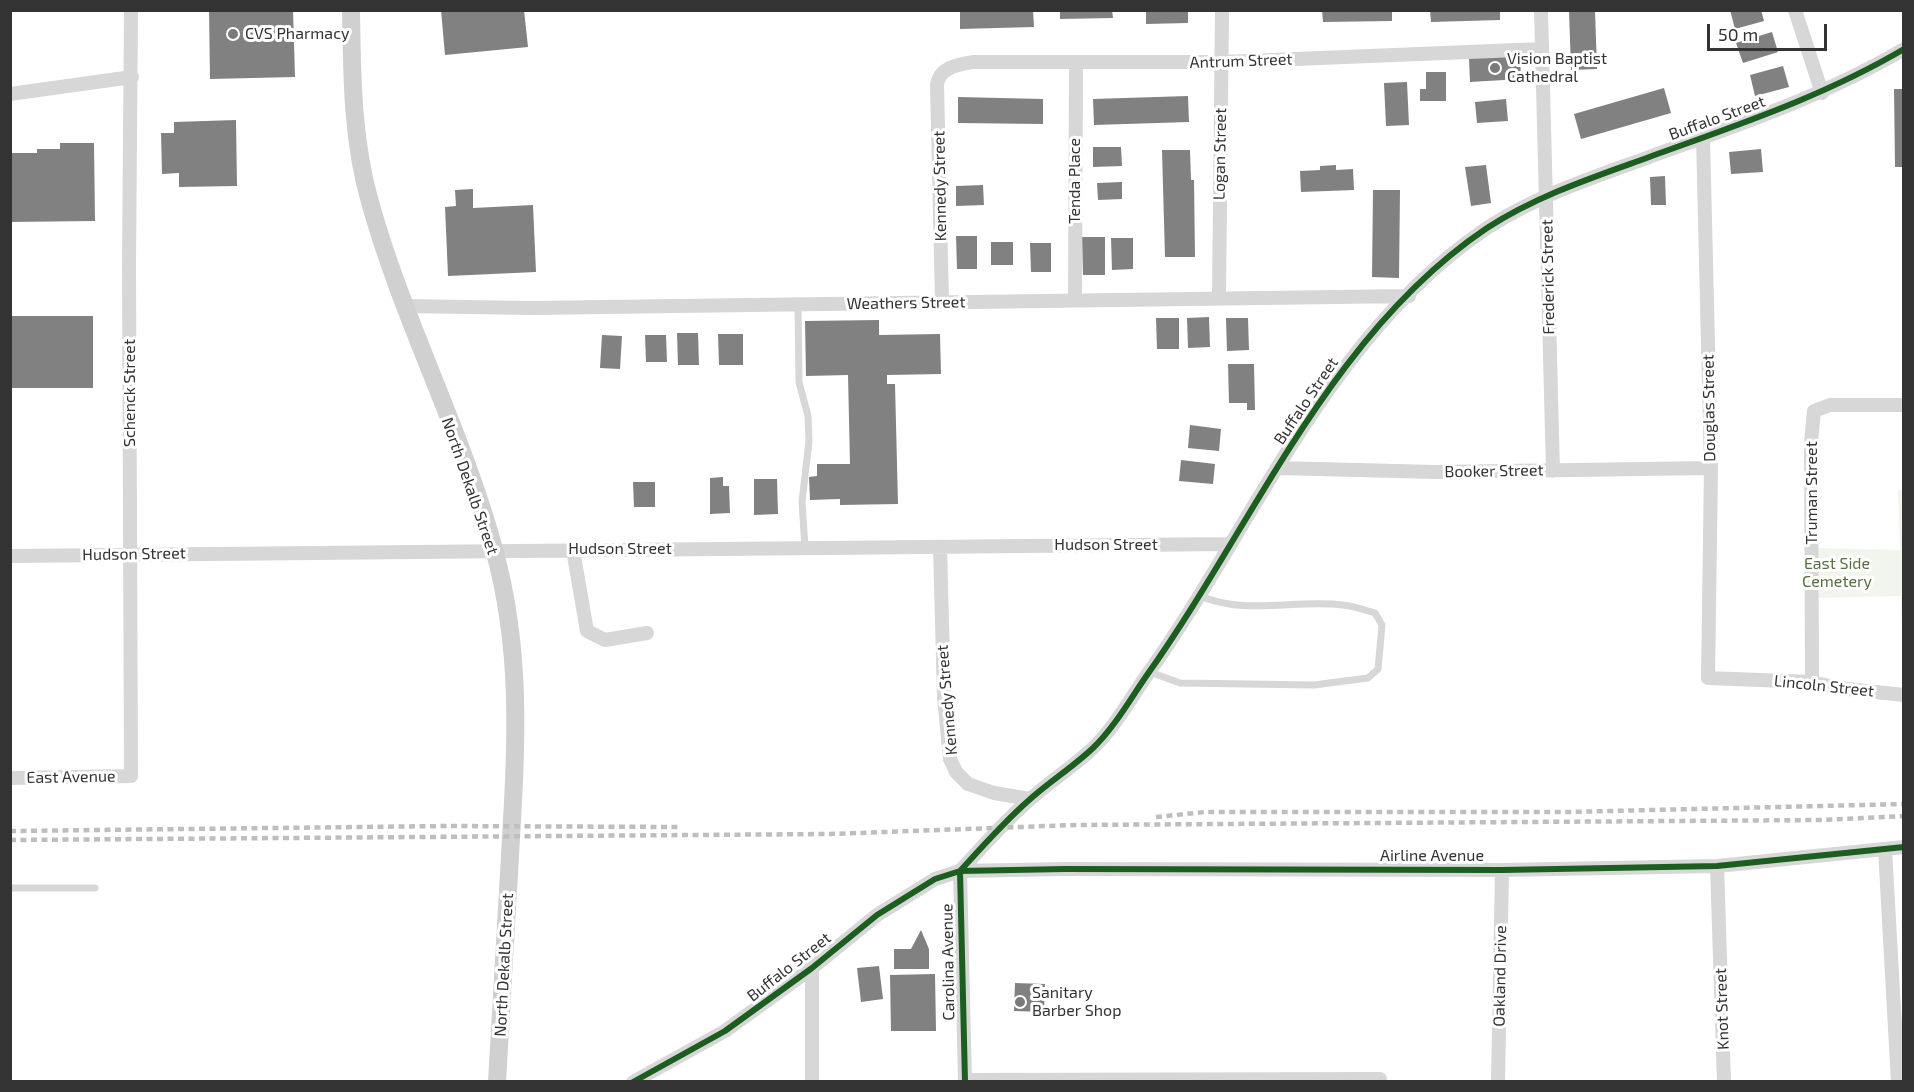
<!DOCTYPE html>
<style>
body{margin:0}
#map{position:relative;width:1914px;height:1092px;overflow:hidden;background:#fff;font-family:"Exo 2",sans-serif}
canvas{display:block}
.frame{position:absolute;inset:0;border:12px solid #333;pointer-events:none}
.scale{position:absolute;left:1707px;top:24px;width:120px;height:27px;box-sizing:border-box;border:3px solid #333;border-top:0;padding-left:8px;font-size:18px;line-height:21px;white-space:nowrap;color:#333;-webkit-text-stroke:4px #fff;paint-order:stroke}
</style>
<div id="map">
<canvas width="1914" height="1092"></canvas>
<div class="frame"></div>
<div class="scale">50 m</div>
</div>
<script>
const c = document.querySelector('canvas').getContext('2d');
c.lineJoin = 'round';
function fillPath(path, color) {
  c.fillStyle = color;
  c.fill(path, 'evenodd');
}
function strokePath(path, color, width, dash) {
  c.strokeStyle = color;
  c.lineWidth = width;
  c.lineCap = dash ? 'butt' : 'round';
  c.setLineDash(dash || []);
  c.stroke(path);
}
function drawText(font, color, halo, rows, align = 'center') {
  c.font = font + ' "Exo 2",sans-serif';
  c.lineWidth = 6;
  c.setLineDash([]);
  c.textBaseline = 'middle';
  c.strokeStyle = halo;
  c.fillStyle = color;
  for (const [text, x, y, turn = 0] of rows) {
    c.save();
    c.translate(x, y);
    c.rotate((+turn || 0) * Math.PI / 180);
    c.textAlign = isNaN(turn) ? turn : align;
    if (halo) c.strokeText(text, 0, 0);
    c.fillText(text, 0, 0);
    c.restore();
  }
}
const green = new Path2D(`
 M1898 490H1903V653L1901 596 1812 598V548L1900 550Z`);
const building = new Path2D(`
 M209 10H293L295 77 210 79Z
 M441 10H524L528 47 445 55Z
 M960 10H1033L1034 27 960 29Z
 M1060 10H1112L1113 18 1060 19Z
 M1146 10H1188V23L1146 24Z
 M1322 10H1392V21L1323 22Z
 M1430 10H1500V20L1431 22Z
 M1569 10H1595L1597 69 1571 70Z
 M1730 10H1761L1764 21 1735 29Z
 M1772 32 1778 52 1743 63 1736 43Z
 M1520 55 1521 79 1470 82 1469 58Z
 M1783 66 1789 87 1755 96 1750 75Z
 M1426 72H1446V101H1420V89H1426Z
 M1407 82 1409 125 1386 126 1384 83Z
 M1664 88 1671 113 1581 139 1574 114Z
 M1894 89H1904V167H1895Z
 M1188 96 1189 122 1094 125 1093 99Z
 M958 97 1043 99V124L958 123Z
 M1506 99 1508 121 1477 123 1475 102Z
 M236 120 237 186 179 187V173L162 174 161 133H174V122Z
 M60 143H94L95 221 10 222V153H37V149H60Z
 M1093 147H1121L1122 166 1093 167Z
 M1761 149 1763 172 1731 174 1729 152Z
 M1162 150H1190L1191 180H1194L1195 257H1165Z
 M1336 165V170L1353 169 1354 190 1301 192 1300 171 1320 170V166Z
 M1486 165 1491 203 1471 206 1465 167Z
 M1665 176 1666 205H1651L1650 177Z
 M1122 182V199L1098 200 1097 183Z
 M983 185 984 205 956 206V186Z
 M473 189V208L533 205 536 272 448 276 445 207 456 206 455 190Z
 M1373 190H1400L1399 278 1372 277Z
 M956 236H977V269H957Z
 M1082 237H1105V275H1083Z
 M1111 238H1133V269L1112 270Z
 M991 242H1013V265H991Z
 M1030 243H1051V272H1031Z
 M10 316H93V388H10Z
 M1209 317 1210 347 1188 348 1187 318Z
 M1156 318H1179V349H1157Z
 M1226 318H1248L1249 350 1227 351Z
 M879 320V335L940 334 941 374 887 375V384H895L898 504 840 505V499L810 500 809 477 817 476V464H850L848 375 806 376 805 321Z
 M677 333H698L699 365H678Z
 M718 334H743V365H719Z
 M602 335 622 336 620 369 600 368Z
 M645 335H666L667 362H646Z
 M1228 364H1254L1255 410H1247V403H1229Z
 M1190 425 1221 429 1219 451 1188 448Z
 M1181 460 1215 464 1213 484 1179 481Z
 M723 477V486H729L730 513 710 514V478Z
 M754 479H777L778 514 754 515Z
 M633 482H655V507H634Z
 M921 930 929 949V969H894V949H911Z
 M879 966 883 999 861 1002 857 968Z
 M935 974 936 1031H891L890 975Z
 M1015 983 1045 984 1044 1012 1014 1011Z`);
const service = new Path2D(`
 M798 304 799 382 808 416 809 441 802 502 805 548
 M1150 672 1180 683 1314 685 1368 678 1378 669 1382 625 1375 613C1365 610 1354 606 1343 605 1295 599 1244 616 1198 595
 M10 888H95`);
const minor = new Path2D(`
 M1541 10 1553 471
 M1795 10 1822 93
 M10 94 132 77
 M1703 137 1711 468 1708 678 1812 682 1838 688 1904 695
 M1219 298 1222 10
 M1075 300 1076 62
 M942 302 937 84C940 67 958 65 973 62H1222L1542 49
 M403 306 532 308 1409 296
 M1278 468 1435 472 1711 468
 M940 547 944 697 950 759 956 772 968 784 994 793 1030 799
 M573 550 587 631 605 640 647 633
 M10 556 1229 544
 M1812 682 1811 442 1814 411 1830 405H1904
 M10 778 131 776 129 265 131 10
 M1885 849 1898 1082
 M1717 866 1724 1082
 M812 968V1082
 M965 1080 1380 1079
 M633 1082 725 1031 812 968 877 915 935 879 960 871 1065 869 1502 870 1717 866 1904 847
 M965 1082 960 871C982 847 1003 823 1028 801 1049 782 1073 767 1093 748 1114 728 1131 698 1147 675 1254 525 1329 334 1487 228 1535 197 1588 179 1641 160 1731 127 1821 98 1904 49
 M1498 1082 1502 870`);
const secondary = new Path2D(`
 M351 10C352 74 352 140 370 202 403 321 462 431 494 549 523 654 516 750 510 856 506 931 502 1006 497 1082`);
const rail = new Path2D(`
 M1156 817 1205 812H1569L1904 804
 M10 831 447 826 679 827
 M10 840 830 834 1075 825 1822 820 1904 816`);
const cycleway = new Path2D(`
 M633 1082 725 1031 812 968 877 915 935 879 960 871 1065 869 1502 870 1717 866 1904 847
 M965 1082 960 871C982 847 1003 823 1028 801 1049 782 1073 767 1093 748 1114 728 1131 698 1147 675 1254 525 1329 334 1487 228 1535 197 1588 179 1641 160 1731 127 1821 98 1904 49`);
const markers = [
 [233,34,6,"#7a7a7a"],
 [1495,68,6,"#7a7a7a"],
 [1020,1002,6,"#7a7a7a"]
];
const poiNames = [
 ["CVS Pharmacy",245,34],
 ["Vision Baptist",1507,59],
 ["Cathedral",1507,77],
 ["Sanitary",1032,993],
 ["Barber Shop",1032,1011]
];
const streetNames = [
 ["Antrum Street",1241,61,-2],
 ["Buffalo Street",1717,118,-20],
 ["Logan Street",1220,154,-89],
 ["Tenda Place",1075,181,-90],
 ["Kennedy Street",940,186,-91],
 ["Frederick Street",1548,277,-91],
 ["Weathers Street",906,303,-1],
 ["Schenck Street",130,393,-90],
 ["Buffalo Street",1306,401,-56],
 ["Douglas Street",1709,408,-91],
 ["Booker Street",1494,471,-1],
 ["North Dekalb Street",470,486,71],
 ["Truman Street",1812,493,-90],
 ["Hudson Street",1106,545],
 ["Hudson Street",620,549],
 ["Hudson Street",134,554,-1],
 ["Lincoln Street",1824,686,6],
 ["Kennedy Street",947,700,-95],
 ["East Avenue",71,777,-1],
 ["Airline Avenue",1432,856],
 ["Carolina Avenue",948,962,-91],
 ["North Dekalb Street",504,965,-87],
 ["Buffalo Street",789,967,-38],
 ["Oakland Drive",1500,976,-89],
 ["Knot Street",1722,1009,-92]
];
const parkNames = [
 ["East Side",1837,564],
 ["Cemetery",1837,582]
];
fillPath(green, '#f1f5ed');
fillPath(building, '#818181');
strokePath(service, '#d7d7d7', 7);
strokePath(minor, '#d7d7d7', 14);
strokePath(secondary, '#d0d0d0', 18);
strokePath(rail, '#bebebe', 4.5, [6, 4.5]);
strokePath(cycleway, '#1b5e20', 6);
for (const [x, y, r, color] of markers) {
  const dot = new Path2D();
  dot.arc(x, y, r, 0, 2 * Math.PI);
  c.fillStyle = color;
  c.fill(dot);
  strokePath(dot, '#fff', 2);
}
drawText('16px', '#333', '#fff', poiNames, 'left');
drawText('16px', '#333', '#fff', streetNames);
drawText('16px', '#56703f', '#fff', parkNames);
</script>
